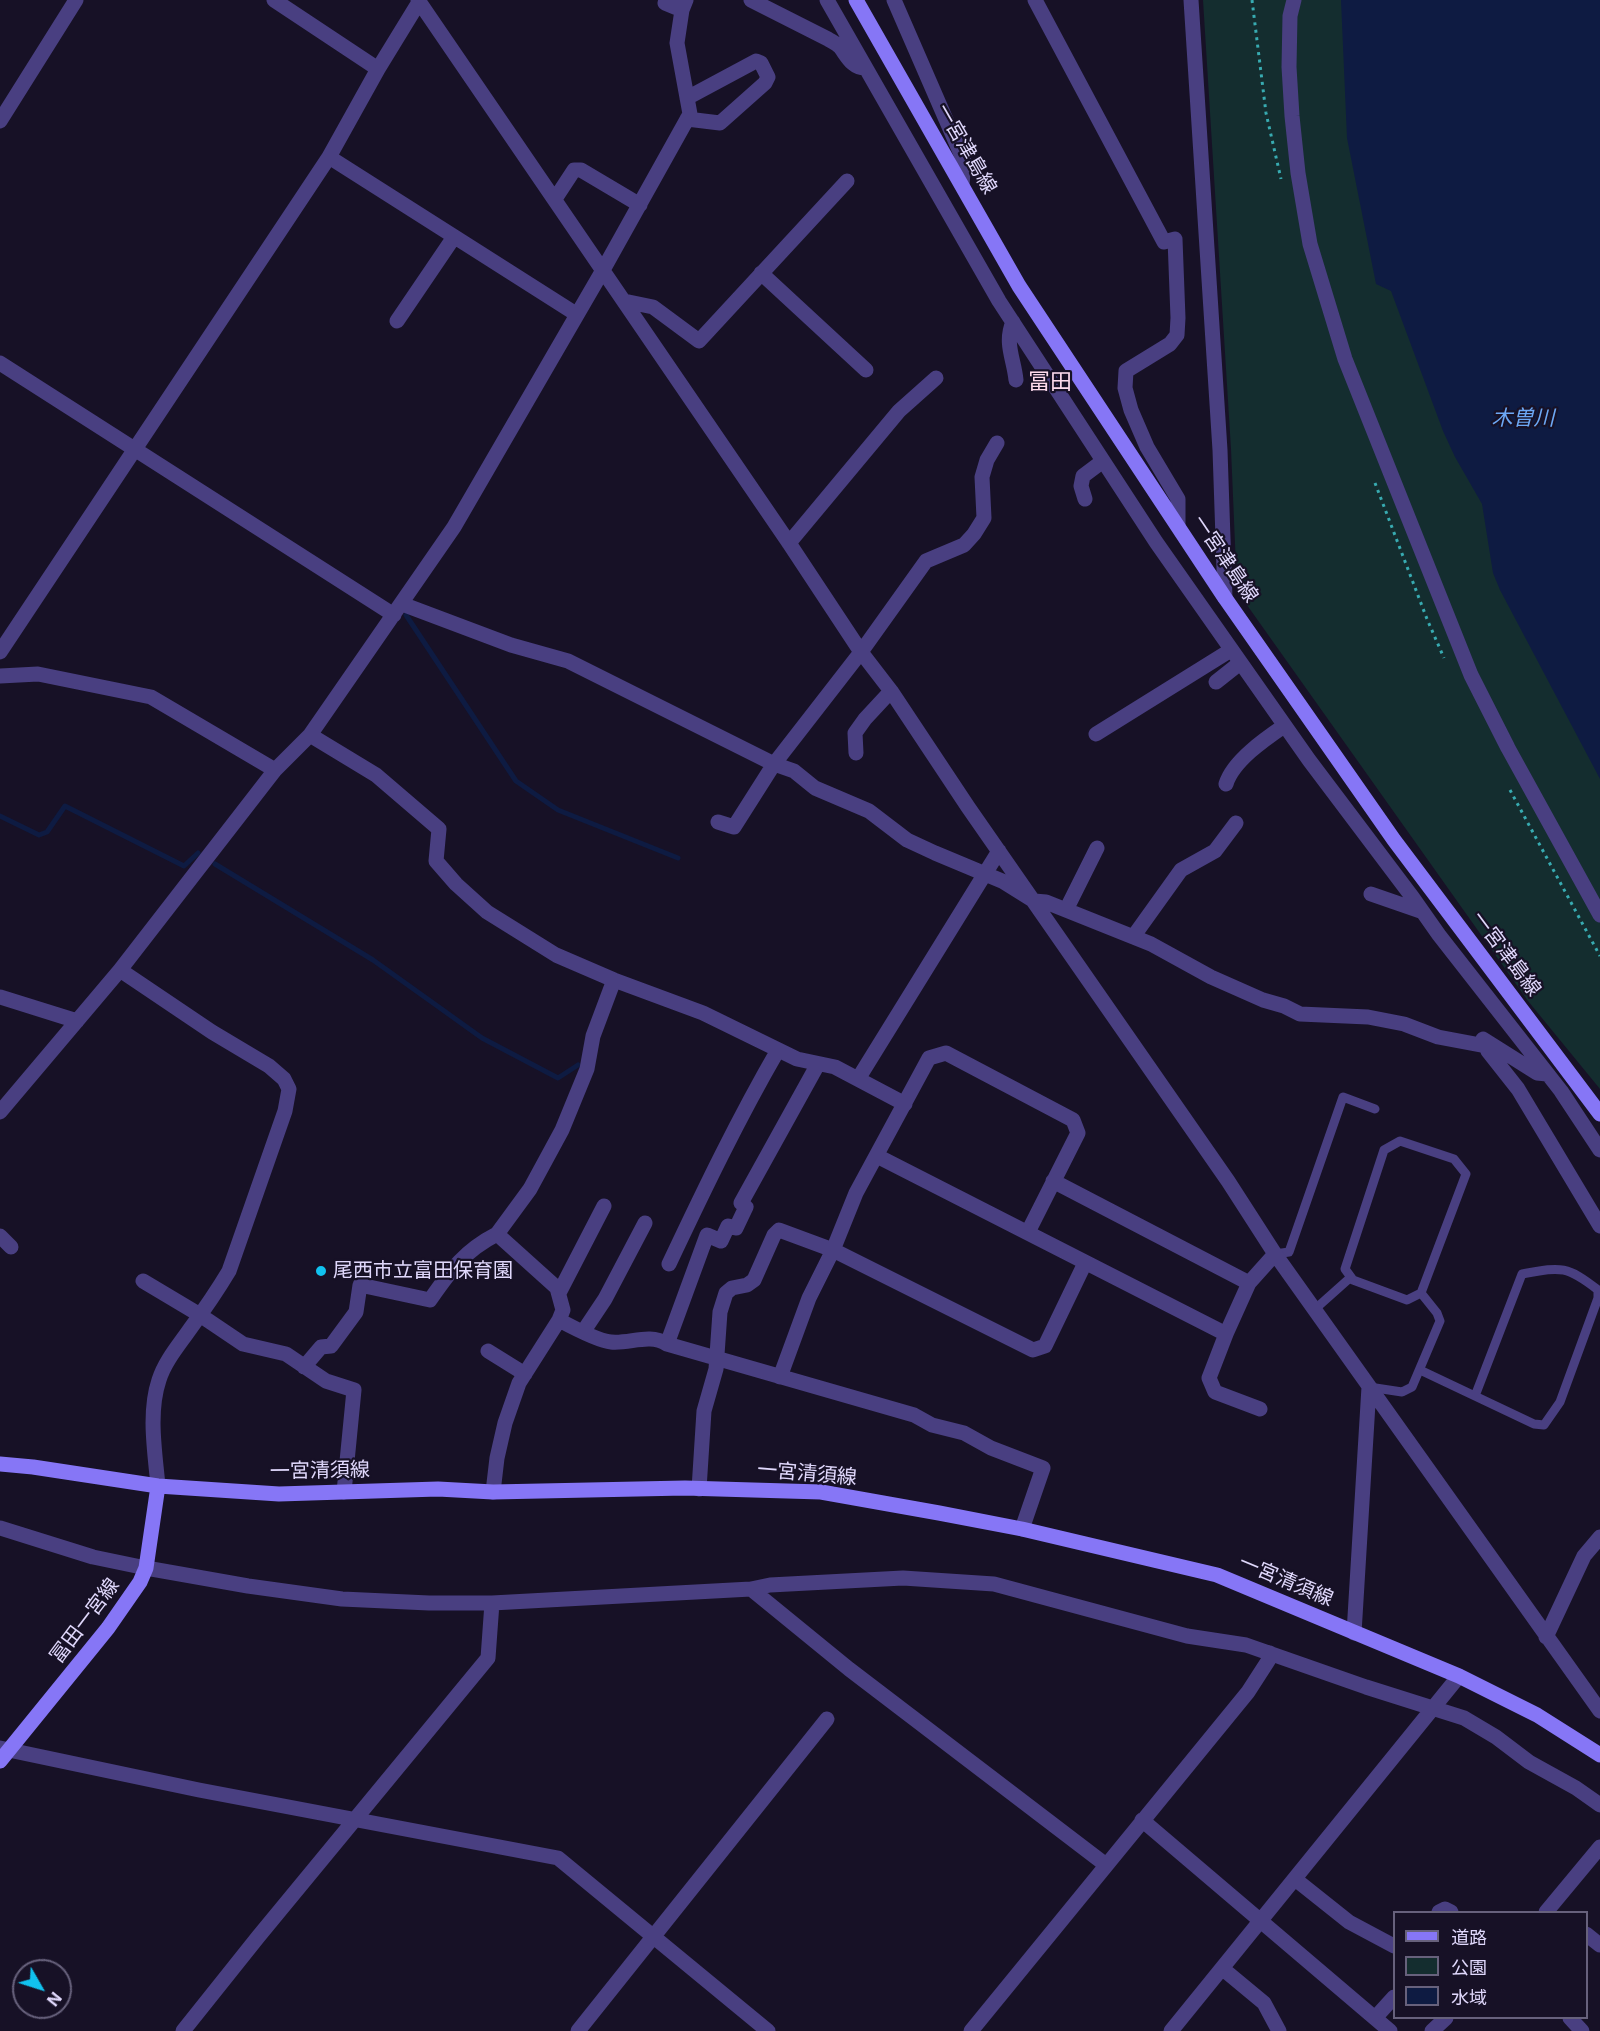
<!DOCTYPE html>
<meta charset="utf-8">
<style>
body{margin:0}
#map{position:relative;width:1600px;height:2031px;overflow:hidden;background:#171126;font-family:Inter,"Noto Sans JP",sans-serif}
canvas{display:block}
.legend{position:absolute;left:1393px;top:1911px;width:195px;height:108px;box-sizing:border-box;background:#171126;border:2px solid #67617c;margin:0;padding:8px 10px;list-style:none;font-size:18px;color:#e0d8fc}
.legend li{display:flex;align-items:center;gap:12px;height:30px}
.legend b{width:30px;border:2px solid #67617c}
.north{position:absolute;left:12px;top:1959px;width:60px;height:60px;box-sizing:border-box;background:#171126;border:2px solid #67617c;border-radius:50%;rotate:129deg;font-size:16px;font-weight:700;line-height:24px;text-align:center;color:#e0d8fc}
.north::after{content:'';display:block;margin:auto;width:21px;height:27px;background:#11c2ef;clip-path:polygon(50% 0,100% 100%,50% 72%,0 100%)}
</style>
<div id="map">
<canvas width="1600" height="2031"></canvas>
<ul class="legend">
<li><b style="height:8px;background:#8676f6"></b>道路</li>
<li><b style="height:16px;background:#142d2f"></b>公園</li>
<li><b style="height:16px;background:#0e1b42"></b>水域</li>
</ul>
<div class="north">N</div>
</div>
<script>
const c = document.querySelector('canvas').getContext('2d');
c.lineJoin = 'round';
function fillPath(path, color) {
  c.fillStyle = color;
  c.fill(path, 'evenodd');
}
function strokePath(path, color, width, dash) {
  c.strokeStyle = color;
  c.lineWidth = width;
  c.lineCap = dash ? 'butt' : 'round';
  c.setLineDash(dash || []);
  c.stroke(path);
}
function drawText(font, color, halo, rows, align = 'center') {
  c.font = font + ' Inter,"Noto Sans JP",sans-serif';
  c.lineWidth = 4.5;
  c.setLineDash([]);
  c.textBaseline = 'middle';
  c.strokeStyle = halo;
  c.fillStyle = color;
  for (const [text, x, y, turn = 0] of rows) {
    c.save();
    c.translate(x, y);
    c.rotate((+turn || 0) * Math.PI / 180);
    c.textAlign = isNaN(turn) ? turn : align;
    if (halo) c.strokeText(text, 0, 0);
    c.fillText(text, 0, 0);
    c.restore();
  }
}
const green = new Path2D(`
 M1203 0H1347L1600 699V1089L1528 1001 1237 591 1231 449Z`);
const water = new Path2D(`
 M1341 0H1600V779L1500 590 1493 573 1482 504 1455 457 1443 431 1391 291 1376 284 1347 138Z`);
const stream = new Path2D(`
 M406 615 516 781 558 810 678 858
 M0 816 39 835 47 832 65 806 184 866 198 853
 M215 864 373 960 482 1038 558 1078 578 1065`);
const path = new Path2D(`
 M1252 0 1266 113 1281 179
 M1375 483 1427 619 1444 658
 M1510 790 1600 956`);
const lane = new Path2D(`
 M1400 1141 1454 1159 1466 1174 1421 1293 1407 1300 1353 1280 1345 1269 1384 1150Z
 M1275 1254 1289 1252 1343 1097 1375 1109
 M1314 1310 1351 1277
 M1420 1370 1534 1424 1544 1425 1560 1402 1598 1298V1290C1566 1265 1561 1267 1522 1274L1475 1396
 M1369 1387 1402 1392 1412 1387 1440 1321 1437 1313 1421 1293`);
const street = new Path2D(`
 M274 0 378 69
 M418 0 789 543 861 652 891 691 968 807 1228 1181 1275 1254 1600 1711
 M751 0 828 39C831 41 837 44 840 47 847 56 852 68 865 68
 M827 0 999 301 1156 542 1309 760 1413 898 1439 935 1561 1091 1600 1150
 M894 0 964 161 962 185
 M1035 0 1164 242 1175 239 1178 318 1177 335 1170 344 1126 371 1125 388 1131 410 1147 447 1178 499V526
 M1191 0 1220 450 1225 598
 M1294 0 1290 16 1289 67 1292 116 1298 173 1310 244 1345 359 1471 675 1508 748 1600 915
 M665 3 682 10
 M687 119 720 123 765 83 768 77 761 63 756 61 687 98
 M0 121 76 0
 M329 157 576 314
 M555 199 574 170H581L640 205
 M761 273 866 370
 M624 301 653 307 699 341 847 181
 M397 321 454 237
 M1013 322C1004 343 1014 359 1016 380
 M0 363 394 615
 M1085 499 1081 486 1083 476 1103 461
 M789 543 899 411 936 378
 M402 604 511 645 568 661 774 764 794 771 815 788 869 811 907 840 935 853 1002 881 1034 901 1046 902 1151 944 1211 977 1263 1000 1284 1006 1300 1014 1368 1017 1404 1024 1438 1037 1486 1046
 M0 652 329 157 378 69 419 2
 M0 676 38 674 151 697 275 770
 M1216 682 1240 663
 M1096 734 1231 650
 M310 735 376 775 439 829 436 861 456 884 487 912 556 955 614 980 703 1013 797 1059 835 1067 905 1104
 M856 753 855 733 865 719 891 691
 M1226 784C1233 761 1265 739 1284 726
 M718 822 734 827 774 764 861 652 926 561 964 545 974 534 984 518 982 477 987 460 997 443
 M1371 894 1423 912
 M1066 910 1097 848
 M1133 937 1181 870 1215 851 1236 823
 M120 970 212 1032 269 1066 284 1079 289 1089 285 1111 229 1271C217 1291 204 1310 190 1329 179 1345 165 1361 159 1380 148 1413 155 1452 158 1486
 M0 997 77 1021
 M1547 1074 1537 1073 1483 1039 1488 1051 1518 1089 1600 1226
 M858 1079 999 851
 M0 1112 120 970 275 770 310 735 454 527 603 270 690 114 677 43 682 10 686 0
 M877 1156 1226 1334 1249 1283 1275 1254
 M1053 1181 1249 1283
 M0 1236 11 1247
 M669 1264C703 1192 738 1119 778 1050
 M143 1281 200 1315 243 1344 286 1354 326 1381 354 1390 344 1492
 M559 1293 604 1206
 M559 1320C572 1327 598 1341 611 1342 630 1344 649 1333 667 1344L914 1415 932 1425 964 1433 991 1448 1043 1468 1022 1529
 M583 1332 605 1299 645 1223
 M1226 1334 1209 1378 1215 1392 1260 1409
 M667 1344 707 1235 721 1241 728 1226 736 1228 746 1207 741 1203 818 1064
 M488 1351 525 1374
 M304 1367 321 1347 331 1346 356 1312 360 1285 430 1300C451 1270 464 1251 497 1234
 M780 1377 809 1298 833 1250 856 1193 929 1058 946 1053 1073 1120 1078 1133 1028 1232
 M699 1489 704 1411 716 1369 720 1312 726 1293 732 1288 747 1285 754 1280 774 1235 779 1230 833 1250 1033 1350 1045 1346 1085 1263
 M493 1492 497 1458 505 1423 519 1383 559 1320 563 1310 557 1288 497 1234 530 1189 562 1130 587 1069 593 1036 614 980
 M0 1528 93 1557 146 1568 248 1586 342 1599 429 1603H492L751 1589 770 1585 903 1578 994 1584 1187 1636 1246 1645 1366 1687 1464 1718 1496 1737 1529 1762 1576 1788 1600 1805
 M751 1589 849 1669 1106 1865
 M1354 1633 1369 1387
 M1546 1637 1584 1556 1600 1537
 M0 1748 199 1790 558 1858 768 2031
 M1142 1820 1390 2031
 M1295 1879 1349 1922 1394 1946
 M1439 1912 1445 1909 1451 1912
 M1546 1912 1600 1847
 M1586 1934 1600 1945
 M1223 1969 1264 2003 1279 2031
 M1375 2018 1394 1997
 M1570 2018 1582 2031
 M183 2031 258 1937 488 1658 492 1603
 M578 2031 827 1719
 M971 2031 1248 1692 1268 1661 1270 1653
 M1171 2031 1459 1676
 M1432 2031 1446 2018`);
const secondary = new Path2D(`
 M856 0 1019 286 1225 598 1394 840 1600 1114
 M0 1464 33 1467 158 1486 279 1494 438 1489 493 1492 685 1488 821 1492 939 1513 1022 1529 1217 1575 1459 1676 1537 1715 1600 1755
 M0 1761 108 1628 140 1582 146 1568 158 1486`);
const markers = [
 [321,1271,6,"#11c2ef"]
];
const streetNames = [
 ["一宮津島線",966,149,60],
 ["一宮津島線",1225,559,56],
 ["一宮津島線",1506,954,53],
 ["一宮清須線",320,1471,-1],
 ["一宮清須線",807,1474,5],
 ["一宮清須線",1286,1581,23],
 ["冨田一宮線",85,1621,-53]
];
const poiNames = [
 ["尾西市立富田保育園",333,1271]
];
const waterNames = [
 ["木曽川",1523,419]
];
const quarterNames = [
 ["冨田",1050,382]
];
fillPath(green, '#142d2f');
fillPath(water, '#0e1b42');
strokePath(stream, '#0e1b42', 5);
strokePath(path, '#38abb1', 3, [3, 4.5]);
strokePath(lane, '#493f81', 9);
strokePath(street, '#493f81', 15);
strokePath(secondary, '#8676f6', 15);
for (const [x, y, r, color] of markers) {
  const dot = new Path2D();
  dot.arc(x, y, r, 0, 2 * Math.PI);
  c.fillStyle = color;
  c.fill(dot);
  strokePath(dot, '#171126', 2);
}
drawText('20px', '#e0d8fc', '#171126', streetNames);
drawText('20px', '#e0d8fc', '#171126', poiNames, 'left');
drawText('italic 21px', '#6da8f5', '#171126', waterNames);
drawText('22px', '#fddaec', '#171126', quarterNames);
</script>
